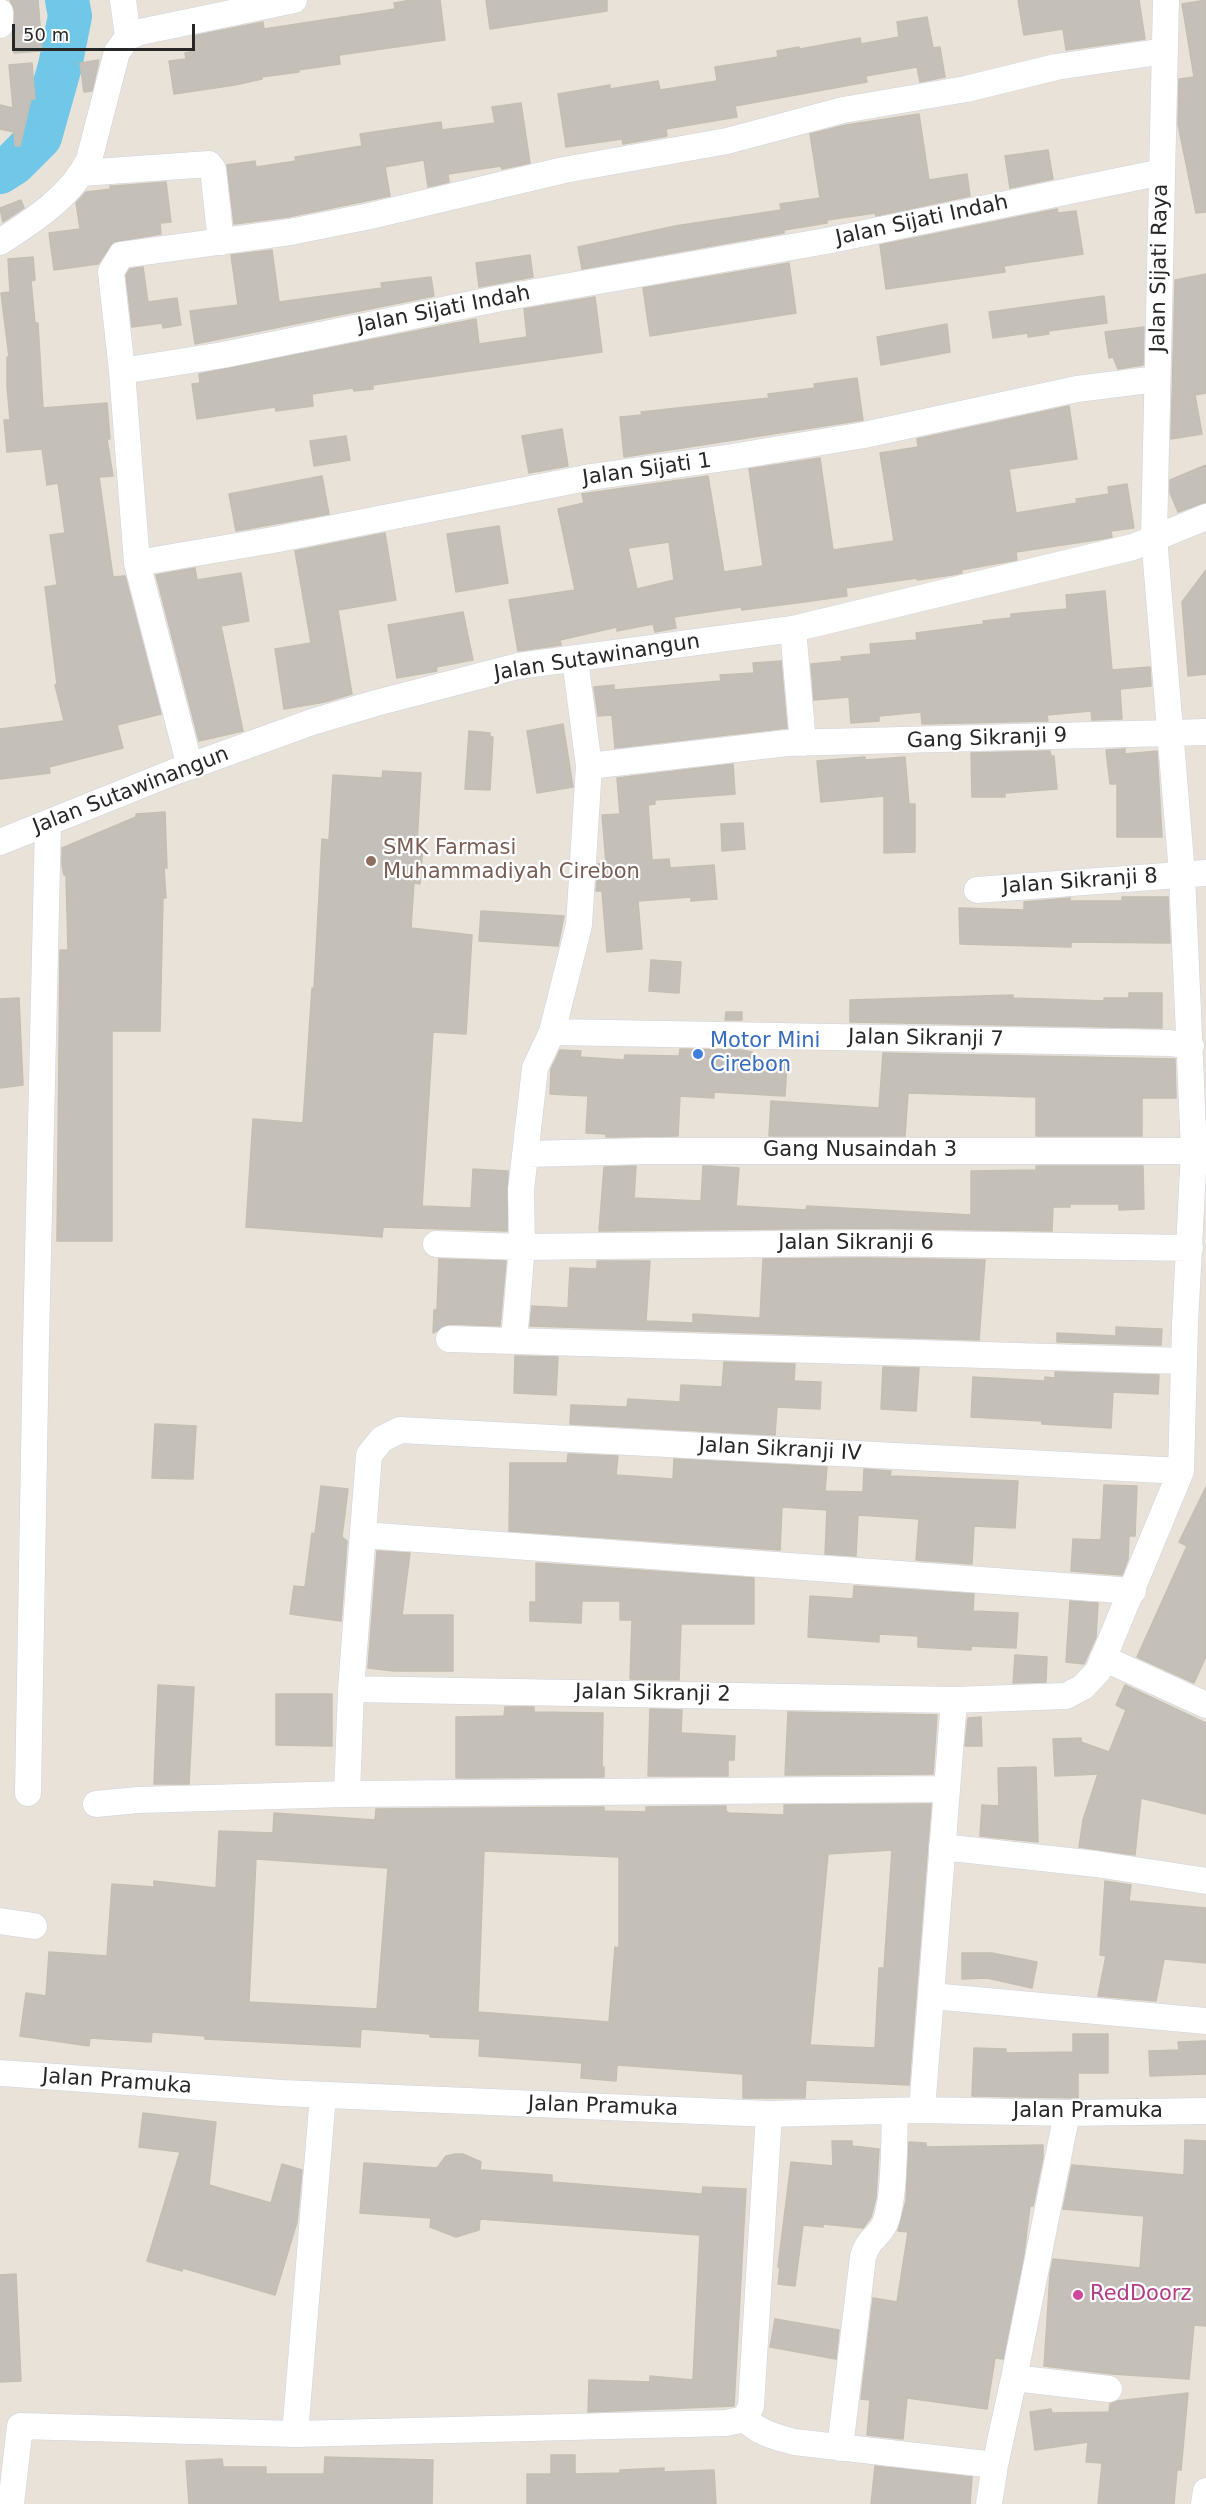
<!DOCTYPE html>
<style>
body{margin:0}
#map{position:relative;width:1206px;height:2504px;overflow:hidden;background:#e9e2d9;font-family:"DejaVu Sans",sans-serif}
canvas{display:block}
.scale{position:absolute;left:12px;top:24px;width:183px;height:27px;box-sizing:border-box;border:3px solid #272727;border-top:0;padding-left:8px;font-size:18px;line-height:21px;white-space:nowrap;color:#272727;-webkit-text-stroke:4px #fff;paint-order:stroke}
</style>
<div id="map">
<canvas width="1206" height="2504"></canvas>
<div class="scale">50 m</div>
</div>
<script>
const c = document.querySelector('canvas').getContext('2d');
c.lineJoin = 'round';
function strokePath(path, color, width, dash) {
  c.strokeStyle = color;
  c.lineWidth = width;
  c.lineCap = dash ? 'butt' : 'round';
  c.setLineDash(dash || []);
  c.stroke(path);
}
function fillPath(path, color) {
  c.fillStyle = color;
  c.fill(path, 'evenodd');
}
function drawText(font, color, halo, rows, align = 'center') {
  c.font = font + ' "DejaVu Sans",sans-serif';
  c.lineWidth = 4.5;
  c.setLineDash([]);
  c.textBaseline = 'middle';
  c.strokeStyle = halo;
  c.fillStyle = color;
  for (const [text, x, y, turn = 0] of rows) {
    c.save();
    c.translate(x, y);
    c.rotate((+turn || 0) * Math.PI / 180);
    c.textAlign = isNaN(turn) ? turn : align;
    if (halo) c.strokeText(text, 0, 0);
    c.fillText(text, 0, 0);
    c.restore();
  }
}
const river = new Path2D(`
 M0 172 14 163 40 137 60 66 70 16 67 0`);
const building = new Path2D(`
 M10 0H38L42 51 14 53 13 33 15 12Z
 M412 0H440L445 40 339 55 340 64 298 70 299 72 261 77 262 79 235 85 174 94 169 61 186 59 185 53 195 51 193 36 263 22 264 29 395 9 394 3Z
 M486 0H607V11L490 29Z
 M1018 0H1139L1145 39 1066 50 1063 29 1024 35Z
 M1206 0V212L1196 213 1178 124 1179 79 1194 77 1182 4Z
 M927 17 933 48 940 47 945 77 920 82 917 67 866 76 867 82 735 106 737 117 666 129 667 136 623 144 622 139 566 147 558 94 610 85V89L658 81 660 90 717 81 715 67 778 57 777 51 799 47 800 49 860 38 861 44 899 37 897 22Z
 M99 60 92 91 84 92 80 63Z
 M32 63 35 99H31L20 146H15L14 132 0 129V105L13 108 9 65Z
 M521 103 530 163 502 169 501 166 448 174 449 182 428 187 424 160 385 167 390 196 288 217 234 224 227 165 255 161 256 167 296 161 295 157 362 146 360 134 441 122 442 130 495 123 492 107Z
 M919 114 929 180 967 174 970 196 876 216 875 213 827 220V223L784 230V233L582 269 578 247 675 226 781 210 780 204 820 198 810 134 846 125Z
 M1048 150 1053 179 1010 188 1005 156Z
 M166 182 171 222 160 223 161 234 113 242 98 264 54 270 49 233 80 229 76 203 86 192 111 189 110 186H114Z
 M21 200 24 208 3 222 0 208Z
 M1057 209 1058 213 1076 211 1083 254 1004 266 1005 272 886 289 880 245Z
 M272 250 279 302 382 288 381 283 431 277 434 296 195 344 190 311 238 305 231 255Z
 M530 255 533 277 479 287 476 263Z
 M33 257 35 280 31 281 35 323H38L43 408 107 403 110 439H107L113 476 99 477 113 577 125 576 161 714 117 725 123 748 49 767 50 773 0 779V729L64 721 55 685 57 684 45 587 57 585 50 535 65 533 58 483 47 485 42 449 7 452 4 420H10L7 386V357H9L1 293 10 292 8 259Z
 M789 263 796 313 650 336 643 288Z
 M143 267 148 302 177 298 181 325 163 328 162 323 132 327 126 275 130 269Z
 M1206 274V393L1195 395 1202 434 1171 439 1175 280Z
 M1104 296 1107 323 1048 331 1049 334 1028 337V333L993 338 989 312Z
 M595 297 602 352 373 385V389L354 391 353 388 312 394 313 406 276 411 275 407 197 419 192 384 200 383 199 374 476 319 479 344 527 337 524 309Z
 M947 324 950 352 881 365 877 337Z
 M1144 327 1143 365 1118 369 1113 357 1109 358 1105 332Z
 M857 378 863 420 624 457 620 417 642 415 641 412 769 398 768 394 815 388 814 384Z
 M1069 406 1077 459 1009 469 1016 513 1077 503 1076 499 1109 494 1108 487 1127 484 1134 528 1111 531 1112 537 1102 539 1016 552 1017 560 961 570 962 573 952 575 917 580V578L846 588 847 596 804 602 742 610 741 607 674 617 676 628 655 632 653 624 617 631V627L560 640 561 645 518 651 509 600 575 590 558 509 584 503 582 494 708 476 724 572 763 566 749 469 820 458 833 550 894 541 880 453 918 447 917 439ZM669 542 674 580 637 589 628 548Z
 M562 429 568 466 529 473 522 436Z
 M346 436 350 460 314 466 310 441Z
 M1206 465V502L1178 512 1170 493V480Z
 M322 476 329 514 236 531 229 494Z
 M499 526 508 583 456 592 447 534Z
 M385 533 396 600 338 610 352 694 325 702 284 709 275 649 311 643 295 551Z
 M195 568 197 580 241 573 249 621 221 626 243 731 199 741 156 575Z
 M1206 570V674L1188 676 1182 602Z
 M1105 591 1112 670 1150 667 1151 686 1120 689 1122 719 1092 720 1091 711 1047 715 1048 721 922 724 921 712 879 716V721L851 723 849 697 814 700 811 664 842 661 841 657 871 654 870 644 917 640 916 633 984 624 983 621 1011 618V614L1067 609 1066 595Z
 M463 612 473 660 436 667 437 671 397 678 388 625Z
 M781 661 787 728 615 748 612 715 598 716 594 687 614 685V690L721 681 720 675 754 673 753 663Z
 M563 724 573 787 537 793 527 731Z
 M469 731 490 733V737H493L490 790 465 789Z
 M1125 749V754L1157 751 1162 837H1117V784H1110L1106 750Z
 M1050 751 1051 756H1054L1057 789 1005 793V797H972L971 753Z
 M865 757V760L905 757 909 804H915V852L884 853V796L821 802 817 761Z
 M733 764 735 794 655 800V804L648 805 652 860 669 859 670 868 714 865 717 899 691 901V897L638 901 642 949 607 952 602 891H596L598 864 606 863 602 815 620 814 617 778Z
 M383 771 421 773 417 845H423L420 884 414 883 411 928 472 935 466 1034 433 1032 422 1206 471 1208 473 1169 508 1171 507 1231 383 1227 382 1237 246 1227 253 1119 303 1123 312 988 314 989 322 839 329 840 333 775 382 778Z
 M165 812 167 868H164L166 898H163L160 1031H112V1241H57L60 950H68L66 875H64L62 865V848L136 817V814Z
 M743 823 745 849 722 851 721 824Z
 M1122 897H1168L1170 943 1071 942V947L960 944 959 908 1024 910V902L1070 898V901H1122Z
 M481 911 564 916 558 946 479 941Z
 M651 960 681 962 679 993 649 991Z
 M1129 993H1162V1028L850 1022V1000L1013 995V998L1104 1001V998H1129Z
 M19 998 23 1085 0 1088V999Z
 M726 1012H742V1020H725Z
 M680 1049 742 1050 752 1052 751 1061 787 1063 785 1096 714 1092V1098L680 1096 678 1136 606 1137V1134L586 1133 588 1096 550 1094 551 1069 560 1050 581 1051 580 1057 624 1060 625 1055 679 1056Z
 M883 1053 1175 1059 1176 1098H1142V1136H1036V1097L908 1093 905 1136H769L771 1101 879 1108Z
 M636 1166 634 1198 701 1201 703 1166H709L739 1168 736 1206 806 1210 807 1206 971 1215V1171L1036 1170V1166H1143L1144 1209 1119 1210V1204H1070V1207H1053L1052 1231 865 1228 599 1231 604 1167Z
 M865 1258 985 1260 979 1340 530 1326 532 1306 568 1308 570 1268 597 1269V1261H650L646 1321 693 1323V1314L760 1318 763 1259Z
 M439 1259 506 1261 500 1326 449 1324 433 1333 434 1310H437Z
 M1116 1327 1162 1329 1161 1345 1057 1342V1333L1116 1336Z
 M515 1356 558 1357 556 1395 514 1393Z
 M724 1362 795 1364 794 1381 821 1382 820 1409 777 1407 775 1435 570 1424 571 1405 627 1407 628 1399 680 1402 681 1385 722 1387Z
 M883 1367 919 1368 916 1411 881 1409Z
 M1055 1372 1159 1375 1158 1394 1113 1392 1111 1428 1042 1424V1421L971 1417 973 1377 1045 1381V1377L1055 1378Z
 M155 1424 196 1426 193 1479 152 1478Z
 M568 1454 618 1456 616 1475 673 1479 674 1459 827 1467 825 1491 863 1492 864 1469 891 1471 890 1476 1018 1481 1015 1528 974 1526 972 1564 916 1560 919 1519 858 1515 856 1556 825 1554 827 1510 782 1507 780 1550 509 1531 510 1463H567Z
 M1104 1485 1137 1486 1135 1536H1129L1128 1559 1122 1575 1071 1571 1073 1539 1101 1540Z
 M321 1486 348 1489 342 1537 347 1541 341 1621 290 1614 294 1586 305 1587 312 1533 315 1534Z
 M1206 1487V1656L1194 1683 1137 1657 1187 1546 1179 1542Z
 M377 1551 410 1553 402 1615H453V1671H394L368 1668Z
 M536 1563 754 1578V1624H681L679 1680 630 1679 632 1620H620V1601H582L581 1623 530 1621V1602H536Z
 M854 1586 974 1594 973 1611 1018 1613 1016 1648 971 1646V1650L918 1647V1636L879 1634V1642L808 1637 810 1596 853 1599Z
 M1070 1601 1098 1603 1096 1637 1084 1664 1066 1662Z
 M1015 1655 1047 1657 1046 1682 1013 1683Z
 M158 1685 194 1687 189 1784H154Z
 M1125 1685 1206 1723V1814L1141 1798 1135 1855 1079 1847 1083 1820 1098 1774 1055 1776 1053 1739 1081 1738V1742L1109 1752 1126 1710 1116 1705Z
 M276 1694H332V1746L276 1745Z
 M505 1707H534V1712L603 1713 602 1767H604V1777L456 1778V1717L504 1716Z
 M650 1709 682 1710 681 1733 735 1736 734 1760H728V1776H648Z
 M788 1712 937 1715 933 1774 785 1775Z
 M981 1717 982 1746H965L968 1718Z
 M1036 1767 1038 1842 980 1836 982 1805 999 1806 998 1768Z
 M931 1804 909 2085 806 2080 805 2098H743V2074L617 2065 616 2081 581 2078 582 2063 479 2056 480 2039 430 2037V2034L361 2029 360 2047 205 2039V2036L152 2032 151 2042 90 2038 89 2046 20 2036 26 1993 46 1996 49 1952 107 1956 112 1884 154 1887V1881L216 1888 219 1831 273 1833 274 1813 375 1820 376 1809 604 1807V1811L646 1812V1807L726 1806V1811L729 1813 784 1815V1805ZM892 1850 884 1968H879L875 2048 810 2045 828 1854ZM484 1851 619 1857V1948L615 1947 609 2022 478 2012ZM256 1859 388 1868 377 2009 249 2002Z
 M1105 1881 1131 1885 1129 1901 1206 1908V1963L1164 1959 1156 2001 1098 1996 1106 1956 1100 1955Z
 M962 1953H992L1037 1962 1032 1988 987 1978 962 1979Z
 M1073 2034H1108V2073H1078V2098L972 2096 974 2048 1006 2049V2053L1073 2052Z
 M1206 2041V2074L1150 2076 1149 2051 1179 2050 1178 2042Z
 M143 2113 216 2122 209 2185 271 2203 282 2164 302 2170 297 2222 275 2295 183 2268 182 2271 147 2261 180 2152 139 2147Z
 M1185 2140 1206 2141V2326L1194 2325 1189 2379 1112 2374 1044 2366 1050 2274 1053 2259 1140 2268 1144 2216 1063 2209 1072 2165 1184 2175Z
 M832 2141H852V2146L879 2149 876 2197 871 2217 863 2228 823 2224V2227L803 2225 795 2286 778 2284 780 2267H778L791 2162 833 2166Z
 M909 2142 926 2143V2147L1043 2145V2157L1033 2206H1030L1024 2254 1003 2359 995 2358 987 2409 907 2398 903 2439 867 2435 870 2400 861 2399 873 2298 897 2302 908 2232 898 2231 906 2201Z
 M455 2154H463L481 2162 480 2170 552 2175V2182L702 2194 703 2187 746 2189 734 2406 588 2412 589 2380 650 2382V2376L693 2380 700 2235 480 2219 479 2230 456 2237 430 2227 431 2218 360 2213 364 2163 437 2168 446 2156Z
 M16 2274 21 2381 0 2382V2275Z
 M775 2319 839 2330 836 2359 770 2347Z
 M1188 2393 1181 2470H1177L1174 2504H1098L1102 2463 1086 2462 1088 2442 1035 2450 1030 2412 1051 2409 1052 2413 1109 2412 1110 2404 1117 2401Z
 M551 2455H575V2474L620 2473V2470L664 2468V2472L714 2470 716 2504H527V2474H551Z
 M325 2457 433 2460 432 2504H189L186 2461 222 2459 223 2467H266V2474H324Z
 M875 2466 972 2477 970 2504H871Z`);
const minor = new Path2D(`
 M0 12V25
 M128 37 140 32 294 0
 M82 173 209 164 213 169 221 242
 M0 242C33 221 71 196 89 160L117 52 128 37 123 0
 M122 371 111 272 121 255 290 232 370 216 564 170 727 141 843 110 966 89 1056 67 1165 51
 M137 563 273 540 591 477 732 457 864 435 1077 389 1157 379
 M793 629 803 743
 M589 766 787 743 1206 732
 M190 767 137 563 122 371 223 355 496 299 826 241 1162 172
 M0 842 174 772 312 722 376 703 518 666 793 629 1133 547 1206 517
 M977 890 1206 873
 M552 1032 1170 1043 1191 1046
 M527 1154 648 1151H1194L1206 1153
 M436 1244 522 1247 865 1243 1190 1248
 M449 1339 1184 1361
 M514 1341 522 1247 521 1190 535 1068 552 1032 579 925 589 766 575 659
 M363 1535 1133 1591
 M1103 1658 1206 1705
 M351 1689 954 1700 1066 1696 1083 1687 1098 1671 1181 1471 1185 1325 1194 1151 1182 874 1154 537 1166 0
 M28 1793 36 1341 48 823
 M347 1794 351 1689 369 1455 382 1439 400 1430 1181 1471
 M96 1804 138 1800 347 1794 947 1789
 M942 1847 1096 1864 1206 1881
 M0 1921 34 1926
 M932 1996 1206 2021
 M0 2073 282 2093 769 2114 922 2110 1067 2113 1206 2111
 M922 2110 954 1700
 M1014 2378 1109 2389
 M745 2419C759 2433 776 2437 794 2442L995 2465
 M295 2434 323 2095
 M840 2448 863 2257C869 2236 879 2238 885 2223 895 2200 894 2137 895 2111
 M11 2504 20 2426 295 2434 726 2423 745 2419 751 2406 769 2114
 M989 2504 995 2465 1014 2378 1067 2113
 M1204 2504 1206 2491`);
const markers = [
 [371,861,6,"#8d6e63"],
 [698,1054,6,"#3f7fe0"],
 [1078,2295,6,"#d1479c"]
];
const streetNames = [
 ["Jalan Sijati Indah",922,221,-12],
 ["Jalan Sijati Raya",1160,268,-89],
 ["Jalan Sijati Indah",444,310,-11],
 ["Jalan Sijati 1",647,470,-8],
 ["Jalan Sutawinangun",597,658,-9],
 ["Gang Sikranji 9",987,739,-2],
 ["Jalan Sutawinangun",131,791,-21],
 ["Jalan Sikranji 8",1080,882,-4],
 ["Jalan Sikranji 7",926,1039,1],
 ["Gang Nusaindah 3",860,1151],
 ["Jalan Sikranji 6",856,1244],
 ["Jalan Sikranji IV",780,1450,3],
 ["Jalan Sikranji 2",653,1694,1],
 ["Jalan Pramuka",117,2082,4],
 ["Jalan Pramuka",603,2107,2],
 ["Jalan Pramuka",1088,2112]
];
const educationNames = [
 ["SMK Farmasi",383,849],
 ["Muhammadiyah Cirebon",383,873]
];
const shopNames = [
 ["Motor Mini",710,1042],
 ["Cirebon",710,1066]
];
const hotelNames = [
 ["RedDoorz",1090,2295]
];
strokePath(river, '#70c7e7', 44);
fillPath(building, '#c4bfb9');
strokePath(building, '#c4beb3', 1.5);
strokePath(minor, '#ced1df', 27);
strokePath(minor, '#fff', 26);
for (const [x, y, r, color] of markers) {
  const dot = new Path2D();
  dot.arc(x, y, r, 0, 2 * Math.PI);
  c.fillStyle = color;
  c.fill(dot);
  strokePath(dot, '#fff', 2);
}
drawText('21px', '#272727', '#fff', streetNames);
drawText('21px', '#785e54', '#fff', educationNames, 'left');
drawText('21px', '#366cbe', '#fff', shopNames, 'left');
drawText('21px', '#b23c85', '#fff', hotelNames, 'left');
</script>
